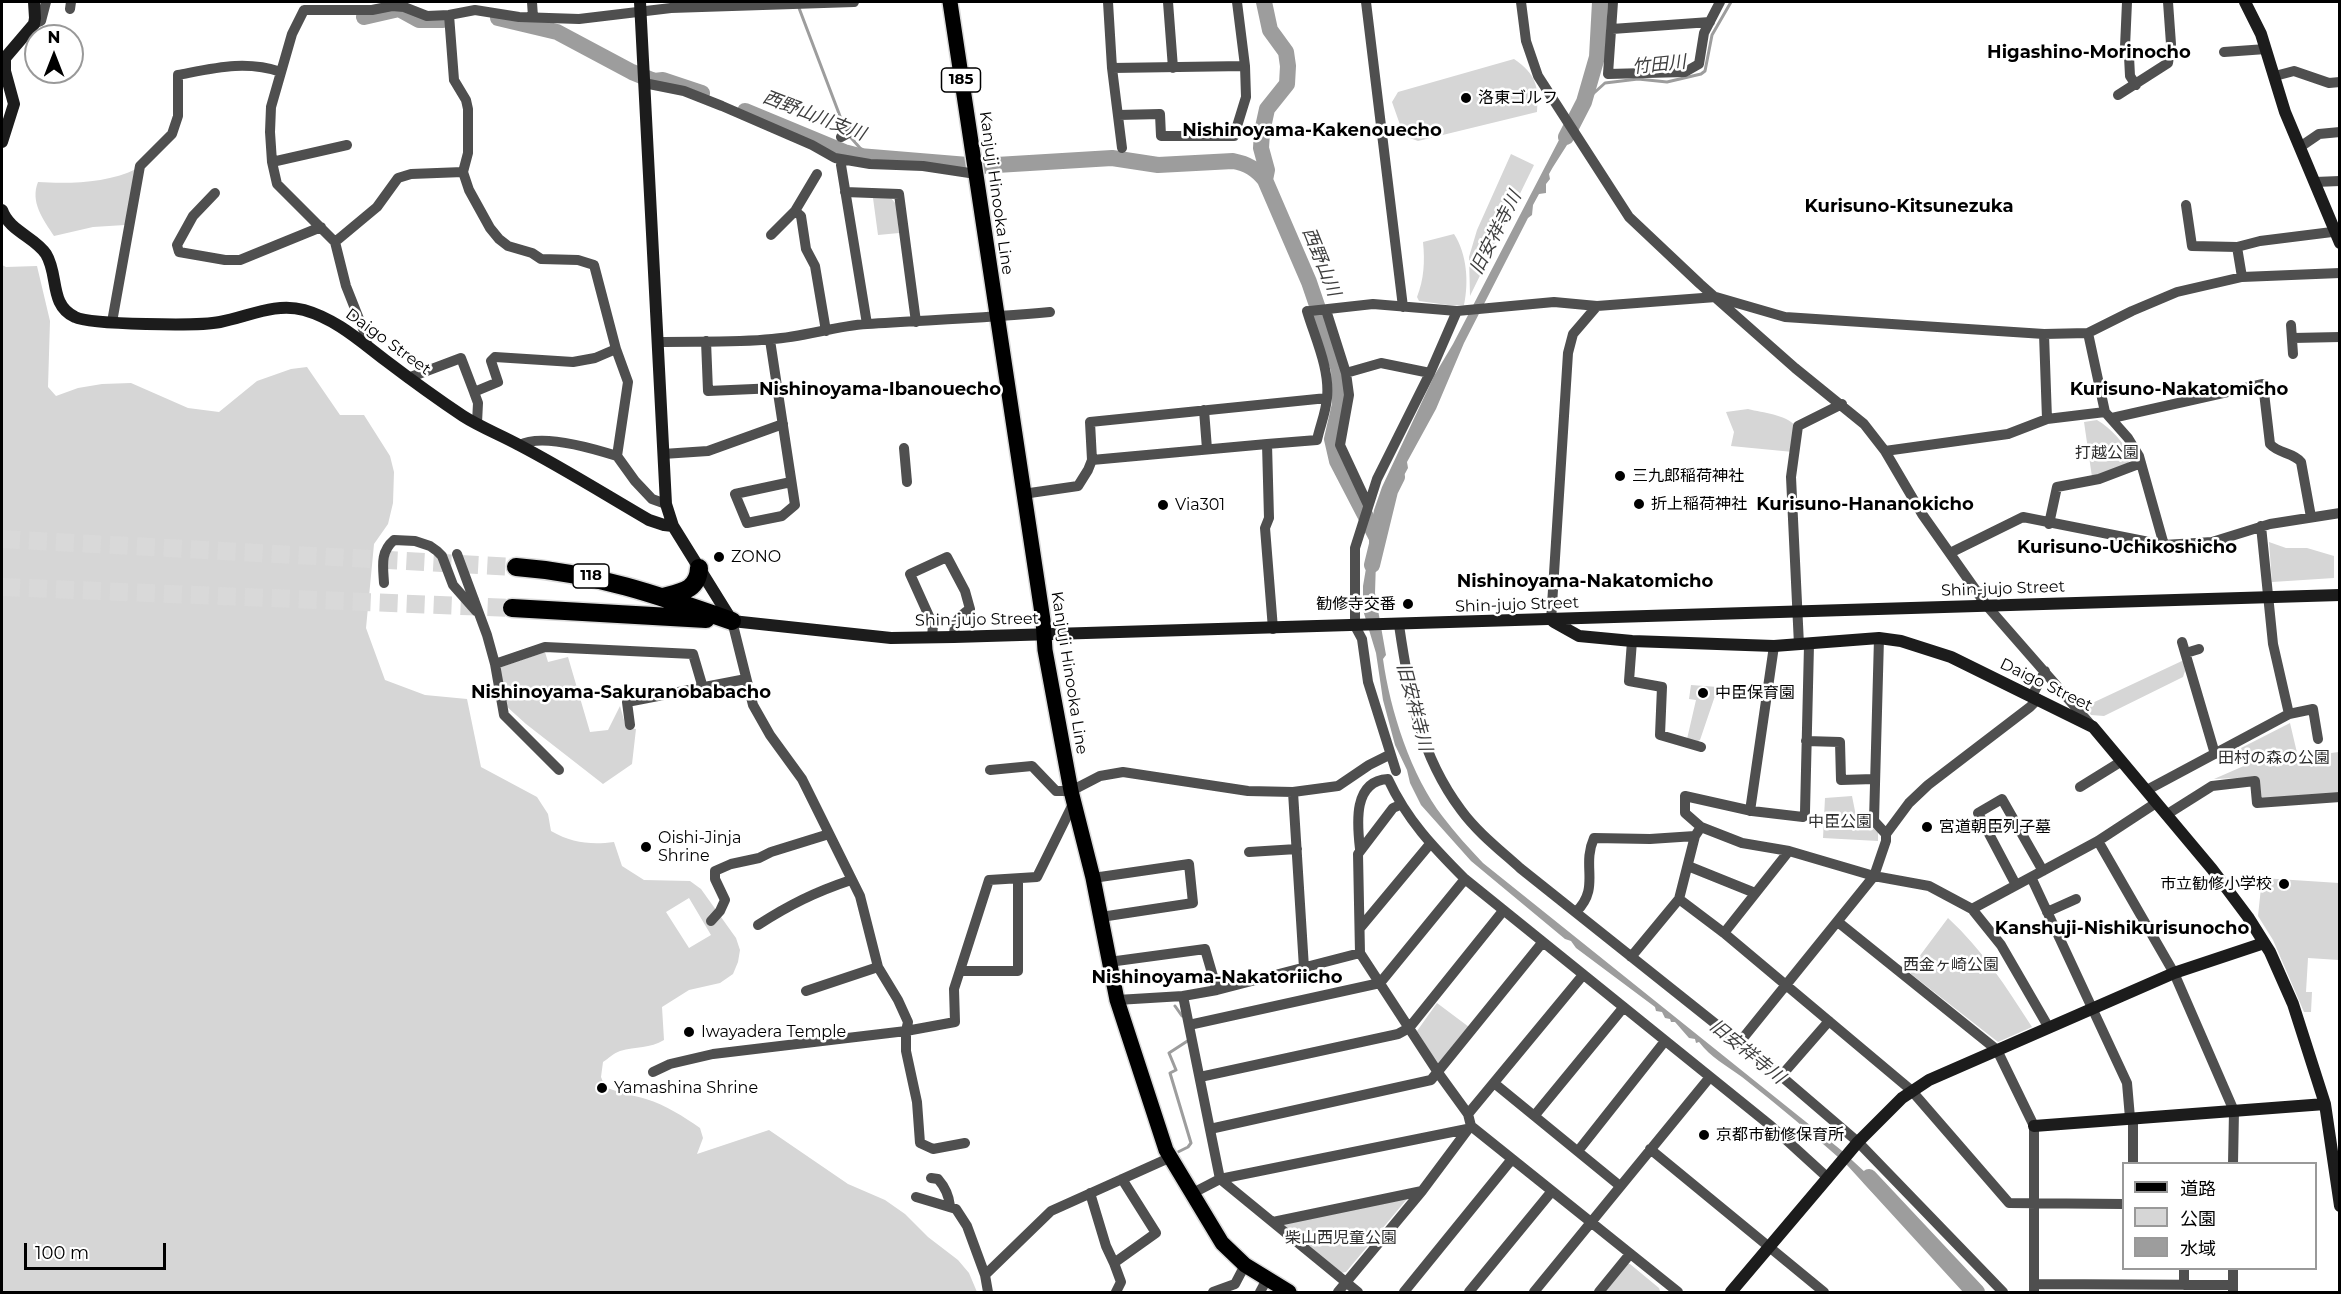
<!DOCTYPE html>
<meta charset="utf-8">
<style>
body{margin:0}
#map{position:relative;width:2341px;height:1294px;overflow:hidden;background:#fff;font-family:Montserrat,"Noto Sans JP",sans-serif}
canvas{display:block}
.frame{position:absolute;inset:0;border:3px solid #000;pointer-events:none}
.legend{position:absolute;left:2122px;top:1162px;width:195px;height:108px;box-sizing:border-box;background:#fff;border:2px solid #999;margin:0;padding:8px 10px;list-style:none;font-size:18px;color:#000}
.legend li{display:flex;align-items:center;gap:12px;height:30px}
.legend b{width:30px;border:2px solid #999}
.north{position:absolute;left:24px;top:24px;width:60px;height:60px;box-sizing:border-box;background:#fff;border:2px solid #999;border-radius:50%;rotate:0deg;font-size:16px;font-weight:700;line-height:24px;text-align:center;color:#000}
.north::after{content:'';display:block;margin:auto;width:21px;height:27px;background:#000;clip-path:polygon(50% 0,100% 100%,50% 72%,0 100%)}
.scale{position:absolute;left:24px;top:1243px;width:142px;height:27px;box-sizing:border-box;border:3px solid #000;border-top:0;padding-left:8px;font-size:18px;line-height:21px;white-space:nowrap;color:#000;-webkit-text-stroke:4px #fff;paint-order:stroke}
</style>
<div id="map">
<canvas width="2341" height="1294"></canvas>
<div class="frame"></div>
<ul class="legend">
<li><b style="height:8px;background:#000"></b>道路</li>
<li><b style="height:16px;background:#d6d6d6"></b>公園</li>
<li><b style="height:16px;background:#9d9d9d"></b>水域</li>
</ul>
<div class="north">N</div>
<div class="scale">100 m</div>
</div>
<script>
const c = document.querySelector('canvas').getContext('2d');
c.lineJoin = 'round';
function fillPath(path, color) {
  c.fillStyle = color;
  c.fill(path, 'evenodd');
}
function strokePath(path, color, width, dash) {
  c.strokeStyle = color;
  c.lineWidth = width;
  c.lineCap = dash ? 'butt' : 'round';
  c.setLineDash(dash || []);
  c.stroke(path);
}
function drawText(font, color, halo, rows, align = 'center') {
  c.font = font + ' Montserrat,"Noto Sans JP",sans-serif';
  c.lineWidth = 5;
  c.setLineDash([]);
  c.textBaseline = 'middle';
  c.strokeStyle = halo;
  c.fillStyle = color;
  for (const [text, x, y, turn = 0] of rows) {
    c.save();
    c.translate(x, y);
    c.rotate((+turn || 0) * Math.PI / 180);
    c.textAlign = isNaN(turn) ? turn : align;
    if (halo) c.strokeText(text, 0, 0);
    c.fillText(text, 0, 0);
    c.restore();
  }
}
const green = new Path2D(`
 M1514 59C1536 74 1539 86 1537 112L1418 141 1404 136 1392 102 1398 92Z
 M1511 154 1534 165 1470 296 1469 257 1477 230Z
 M136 169 125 225 93 227 54 236C43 219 30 202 38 182 69 184 108 183 136 169Z
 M873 198H891L896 204 899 233 878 235Z
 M1454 234C1467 254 1469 282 1464 305H1448L1419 301 1417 297C1424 279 1425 262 1423 242Z
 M2 265 6 267 37 266 50 321 48 387 56 396 78 388 102 384 131 383 188 408 219 412 257 381 291 369 307 367 340 415H364L390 456 394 472 393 503 388 524 374 544 366 628 385 680 425 695 467 699 481 767 537 797 548 814 551 831C572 843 591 845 614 842L622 866 644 880 690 881 701 889 736 938 740 950 738 962 733 974 720 983 689 990 662 1007 664 1040C650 1049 636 1046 620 1051 614 1053 609 1058 603 1062L601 1077 605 1087C619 1093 632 1095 646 1099 666 1105 684 1117 700 1128L703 1138 697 1154 769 1130 848 1184 885 1200 905 1214 928 1237 958 1260 969 1273 977 1292H2ZM689 898 711 935 689 948 666 912Z
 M1748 409C1764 413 1784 414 1796 426L1793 452 1731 446 1734 432 1726 412Z
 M2097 420C2112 429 2123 442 2131 457L2127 465 2092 477 2084 422Z
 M2269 542 2286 548H2307L2334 556V578L2272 582Z
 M545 652 548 662 568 657 590 732 608 730 620 706 626 727 636 729 632 764 603 784 526 724 505 705 498 668Z
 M2184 660 2185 671 2183 677 2104 716 2091 715 2087 709 2088 705Z
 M1691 685 1718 687 1700 740 1696 742 1687 739 1696 700 1689 699Z
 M2290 723 2298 757 2339 752V795L2263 800 2260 796 2258 777 2214 779 2246 765 2241 748Z
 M1852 796 1857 821 1869 825 1878 832V841L1823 838 1825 798Z
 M2262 878 2339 883V960L2308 958 2306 992H2312L2311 1012H2304L2273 940 2258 916Z
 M1948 918C1982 949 2007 988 2032 1027L1998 1042 1911 974 1910 969Z
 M1437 1003 1469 1027 1442 1063H1437L1417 1031Z
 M1407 1199 1346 1272 1341 1273 1283 1225 1284 1223Z
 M1627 1264H1630L1659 1288 1660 1291 1605 1292Z`);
const water = new Path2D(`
 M1573 113 1581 123 1553 167 1549 174 1550 179 1546 184V193L1539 194 1533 205 1532 215 1528 218 1464 343 1436 409 1407 462 1408 468 1401 481H1395L1377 529 1375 593 1386 655 1383 659C1390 710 1411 776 1443 817 1455 833 1469 848 1483 863L1841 1150 1879 1185 1891 1206 1918 1230 1927 1244 1972 1292H1963L1846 1164C1812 1134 1778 1105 1742 1077 1727 1066 1710 1057 1699 1042L1696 1043 1695 1039 1689 1038 1675 1022H1671L1670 1019 1665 1018 1662 1012 1656 1011 1655 1007 1576 948 1571 941 1565 939 1471 861 1421 805 1410 783 1407 770 1395 745 1383 700 1376 653 1363 610V586L1369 551V536L1374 510 1382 487 1434 376 1453 344Z`);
const stream = new Path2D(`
 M799 8 846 132 860 148 875 157
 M1584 102 1605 83 1638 79 1667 82 1701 74 1705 71 1712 35 1731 2
 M1175 1006 1182 1016
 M1174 1154 1188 1147 1191 1143 1170 1073 1176 1070 1169 1053 1189 1040`);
const river = new Path2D(`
 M1264 2 1270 30 1286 52 1288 66 1287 84 1267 109 1262 132 1261 148 1267 170 1265 180 1309 282 1339 370 1340 404 1332 439 1337 461 1378 540
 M364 17 399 9 419 20H443
 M498 18 557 32 632 72 654 81 663 80 702 93
 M745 111 844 152 859 156 980 166 1112 158 1158 165 1233 161C1248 164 1256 169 1265 180
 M1566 137 1584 102 1597 57 1600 2
 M1372 565 1390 491 1397 477
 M1869 1177 1977 1292`);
const highwayTunnel = new Path2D(`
 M2 539 516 567
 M2 587 512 608`);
const street = new Path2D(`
 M532 2 533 17
 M1108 2 1112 68 1245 66 1237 2
 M1168 2 1173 68
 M1366 2 1403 307
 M1521 2 1526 41 1538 76 1629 217 1700 284 1795 368 1864 424 1885 451 1922 514 1987 606 2091 725
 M1613 2 1608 74 1685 72 1699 64 1704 33 1720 2
 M2127 2 2125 47 2129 56 2130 76 2136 85
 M70 9 71 2
 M449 15 454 80 466 100 468 109V153L463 172 469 190 490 228 499 239 508 246 532 253 541 259 578 260 594 265 616 349 628 382 617 456 635 481 652 499 666 504
 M34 24 41 21 46 2
 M1612 29 1710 22
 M2224 52 2266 49
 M1112 68 1122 148
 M2275 76 2294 71 2329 83 2340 82
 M644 83 684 91 722 106 812 145 835 158 870 164 923 166 976 174
 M2118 95 2168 63 2171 44 2168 2
 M1118 115 1160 114 1161 136H1234L1246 97 1245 66
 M841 137 852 131
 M2300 147 2319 134 2340 132
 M272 162 347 145
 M841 165 867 324
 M2315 182 2340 181
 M845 192 899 194 916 322
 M215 193 193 216 177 245 179 252 225 260H240L321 227
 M2186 205 2192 246 2237 247
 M795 211 817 174
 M771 235 795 211 801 216 806 249 815 266 826 331
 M335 242 377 207 398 178 411 174 463 172
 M2242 277 2237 247 2260 241 2340 231
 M1326 310 1346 373 1349 395 1340 445 1368 505
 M1310 311 1373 304 1457 311 1554 302 1597 306 1716 297 1785 317 2044 334 2088 333 2132 311 2177 292 2242 277 2340 273
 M112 322 140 166 172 134 178 116V75C215 68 245 60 281 72
 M2291 325 2293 354
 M2088 333 2105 412 2128 438 2139 456 2164 545
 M2044 334 2047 419
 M2293 338 2340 337
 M770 340 795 505 782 516 747 523 735 494 791 482
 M706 341 708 391 777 388
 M657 342C695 341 734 343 772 339 804 337 835 326 867 324 928 320 989 318 1050 312
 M366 346 367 339 346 286 335 242 277 184 272 162 270 132 271 107 292 34 304 10H372L392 6 404 7 427 16 449 15 475 10 519 17 579 19 671 8 854 2
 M1346 373 1381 363 1430 373
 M408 378 461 358 474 392
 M1204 410 1207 449
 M2112 418 2263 384 2270 444C2279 454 2293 452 2301 462L2311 517
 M477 423 478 403 474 392 498 382 491 361 495 357 573 362 595 358 616 349
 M1267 444 1317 440C1320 426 1326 412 1327 398 1330 369 1315 338 1307 311
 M520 445C541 433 595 449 617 456
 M904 448 907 482
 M1885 451 2008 434 2047 419 2105 412
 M663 454 708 451 783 424
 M1092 460 1090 422 1327 398
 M1023 494 1078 486 1088 470 1092 460 1267 444 1269 518 1265 528 1273 629
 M2049 524 2057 487 2099 479 2141 463
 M1950 553 2023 517 2164 545 2212 542 2270 524 2340 513
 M457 554 487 635 495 664 504 715 559 770
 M384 583C383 566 380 552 394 540L415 541 430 546 437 551 442 556 453 585 476 611
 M1551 621 1568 353 1573 334 1597 306
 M1399 625C1409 693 1419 754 1461 810 1477 832 1500 850 1520 868L1781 1076 1858 1142 2003 1292
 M932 637 933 625 910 574 947 557 965 591 970 609C958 617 954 622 954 637
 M1879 638 1874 821 1886 834
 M1632 641 1629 681 1662 687 1660 735 1701 747
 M2182 642 2215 754
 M1799 645 1791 477 1798 426 1842 404
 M1809 645 1805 812 1803 817 1752 811 1685 796V813L1701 827 1742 843 1789 851 1874 876 1929 886 1972 909 2001 945 2049 1028
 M2186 653 2199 649
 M495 664 545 647 693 654 703 688
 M2032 696 2045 671
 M2289 714 2313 709 2318 739
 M630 725 627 702 746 679
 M1806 741 1840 742 1841 780 1874 779
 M990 770 1032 766 1056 791H1071L1100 776 1123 772 1248 791 1293 792 1338 786 1369 765 1389 755
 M1396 771 1368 682 1362 639 1355 626V548L1377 479 1430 373 1457 311
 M2080 787 2122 761
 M2147 790 2289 714 2273 644 2261 526
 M1293 792 1304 968
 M1400 805 1393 808 1358 854 1360 953 1439 1074 1468 1114 1471 1126 1678 1292
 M1750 811 1774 646
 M2166 815 2212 786 2255 781 2257 803 2340 797
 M2098 841 2174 973 2234 1111 2233 1164
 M1360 849C1357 823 1353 781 1388 779 1407 820 1433 847 1465 879L1771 1126 1828 1178
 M1249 852 1297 849
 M1688 866 1755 893
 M2031 877 2127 1083 2130 1118
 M1093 878 1189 864 1193 903 1101 917
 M2016 885 1978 813 2002 799 2043 871
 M1679 899 1724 933 1911 1090 2009 1203 2124 1204
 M1972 909 2098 841 2156 803
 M1576 912C1601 887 1581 867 1594 838L1650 839 1695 836
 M2047 912 2076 899
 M711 921 720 911 725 900 715 879V871L731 864 759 858 771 852 829 834
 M1838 922 1997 1050 2034 1126V1292
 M758 925C789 905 815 892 851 880
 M1360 928 1430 844
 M1724 933 1789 851
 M1631 957 1679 899 1695 836 1699 830
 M1109 962 1205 949 1217 990
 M960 971H1018V880
 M806 991 878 967
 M1183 996 1220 1179 1358 1292
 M1117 1000 1183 996 1217 990 1360 953
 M1189 1025 1380 983 1465 879
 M1739 1043 1874 876 1886 841V834L1909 803 1928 785 2030 707 2038 699
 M653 1072 670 1064 713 1054 906 1031 908 1022 898 1000 878 967 860 896 802 779 770 735 753 705 732 621
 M1781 1076 1829 1021
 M1200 1077 1398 1034 1409 1028 1503 911
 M1494 1083 1620 1186
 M1468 1114 1583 975
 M1535 1115 1623 1008
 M1210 1129 1431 1080 1542 943
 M965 1143 933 1149 920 1143 917 1102 906 1051V1031L955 1022 954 989 989 880 1037 877 1073 804
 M1650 1149 1824 1292
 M1578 1151 1665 1041
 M2133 1162V1118
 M931 1178 938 1179C945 1187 949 1196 950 1206
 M1090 1193 1106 1246 1114 1263
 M1191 1194 1220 1179 1467 1129
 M916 1197 956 1209 967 1226 985 1275
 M1273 1222 1422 1191
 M2034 1284 2233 1285
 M2184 1285V1268
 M988 1292 985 1275 1051 1211 1169 1158
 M1116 1292 1121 1282 1114 1263 1156 1233 1122 1179
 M1213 1292 1235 1284 1245 1265
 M1260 1292 1267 1279
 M1338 1292 1422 1191 1469 1128
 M1404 1292 1512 1159
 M1469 1292 1552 1191
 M1534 1292 1710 1077
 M1599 1292 1630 1254
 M2233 1292V1268`);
const secondary = new Path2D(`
 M640 2 666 504 673 526 732 621 891 638 954 637 2340 595
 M2245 2 2261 34 2285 112 2340 243
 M2 142 14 104 5 71V58L34 24 35 18 34 2
 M2 210C9 231 35 237 46 254 59 275 49 305 75 317 91 325 200 326 220 322 248 317 275 302 304 310 336 319 360 341 385 360 410 379 436 398 463 416 480 427 501 435 519 445 563 468 606 495 649 520L664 525 673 526
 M1554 622 1579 636 1632 641 1774 646 1879 638 1901 641 1951 657 2093 727 2212 869 2248 917 2270 952 2293 1004 2325 1104 2340 1206
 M2034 1126 2325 1104
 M1731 1292 1858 1142 1902 1098 1929 1080 2174 973 2264 943`);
const primary = new Path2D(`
 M950 2 1043 620 1045 650 1071 791 1093 878 1117 1000 1166 1150 1222 1243 1245 1265 1289 1292`);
const highway = new Path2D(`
 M516 567C595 573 658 595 732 621
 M663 597C682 592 698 590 699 568
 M512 608 706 619`);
const markers = [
 [1466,98,6,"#000"],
 [1620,476,6,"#000"],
 [1639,504,6,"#000"],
 [1163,505,6,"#000"],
 [719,557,6,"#000"],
 [1408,604,6,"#000"],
 [1703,693,6,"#000"],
 [1927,827,6,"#000"],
 [646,847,6,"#000"],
 [2284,884,6,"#000"],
 [689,1032,6,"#000"],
 [602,1088,6,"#000"],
 [1704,1135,6,"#000"]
];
const shields = [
 [961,80,39],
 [591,576,36]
];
const shieldNames = [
 ["185",961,80],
 ["118",591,576]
];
const poiNames = [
 ["洛東ゴルフ",1478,98],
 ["三九郎稲荷神社",1632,476],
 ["折上稲荷神社",1651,504],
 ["Via301",1175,505],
 ["ZONO",731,557],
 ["勧修寺交番",1396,604,"right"],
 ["中臣保育園",1715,693],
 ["宮道朝臣列子墓",1939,827],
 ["Oishi-Jinja",658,838],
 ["Shrine",658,856],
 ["市立勧修小学校",2272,884,"right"],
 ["Iwayadera Temple",701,1032],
 ["Yamashina Shrine",614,1088],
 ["京都市勧修保育所",1716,1135]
];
const streetNames = [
 ["Kanjuji Hinooka Line",996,193,82],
 ["Daigo Street",388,342,36],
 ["Shin-jujo Street",2003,589,-2],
 ["Shin-jujo Street",1517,605,-2],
 ["Shin-jujo Street",977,620,-1],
 ["Kanjuji Hinooka Line",1069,673,81],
 ["Daigo Street",2046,685,26]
];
const parkNames = [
 ["打越公園",2107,453],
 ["田村の森の公園",2274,758],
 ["中臣公園",1840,822],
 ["西金ヶ崎公園",1951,965],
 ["柴山西児童公園",1341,1238]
];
const neighbourhoodNames = [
 ["Higashino-Morinocho",2089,53],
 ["Nishinoyama-Kakenouecho",1312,131],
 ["Kurisuno-Kitsunezuka",1909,207],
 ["Nishinoyama-Ibanouecho",880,390],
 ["Kurisuno-Nakatomicho",2179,390],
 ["Kurisuno-Hananokicho",1865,505],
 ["Kurisuno-Uchikoshicho",2127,548],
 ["Nishinoyama-Nakatomicho",1585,582],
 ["Nishinoyama-Sakuranobabacho",621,693],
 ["Kanshuji-Nishikurisunocho",2122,929],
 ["Nishinoyama-Nakatoriicho",1217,978]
];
const waterNames = [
 ["竹田川",1659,65,-6],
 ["西野山川支川",814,116,21],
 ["旧安祥寺川",1496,233,-63],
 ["西野山川",1321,262,68],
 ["旧安祥寺川",1414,707,75],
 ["旧安祥寺川",1747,1052,39]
];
fillPath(green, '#d6d6d6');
fillPath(water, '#9d9d9d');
strokePath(stream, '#9d9d9d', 3);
strokePath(river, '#9d9d9d', 16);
strokePath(highwayTunnel, '#d9d9d9', 18, [18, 9]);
strokePath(primary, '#dbdbdb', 18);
strokePath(highway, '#dbdbdb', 21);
strokePath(street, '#4f4f4f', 10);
strokePath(secondary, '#1c1c1c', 12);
strokePath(primary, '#000', 15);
strokePath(highway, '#000', 18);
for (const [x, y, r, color] of markers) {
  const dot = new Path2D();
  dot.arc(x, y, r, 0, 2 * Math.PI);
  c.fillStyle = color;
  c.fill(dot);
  strokePath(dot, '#fff', 2);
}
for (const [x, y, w] of shields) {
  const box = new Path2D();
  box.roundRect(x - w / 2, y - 12, w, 24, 4.5);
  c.fillStyle = '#fff';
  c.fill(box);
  strokePath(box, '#000', 1.5);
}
drawText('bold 15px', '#000', null, shieldNames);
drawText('16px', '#000', '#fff', poiNames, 'left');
drawText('16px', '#000', '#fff', streetNames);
drawText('16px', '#2d2d2d', '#fff', parkNames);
drawText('bold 18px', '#000', '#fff', neighbourhoodNames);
drawText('italic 18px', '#3e3e3e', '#fff', waterNames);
</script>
